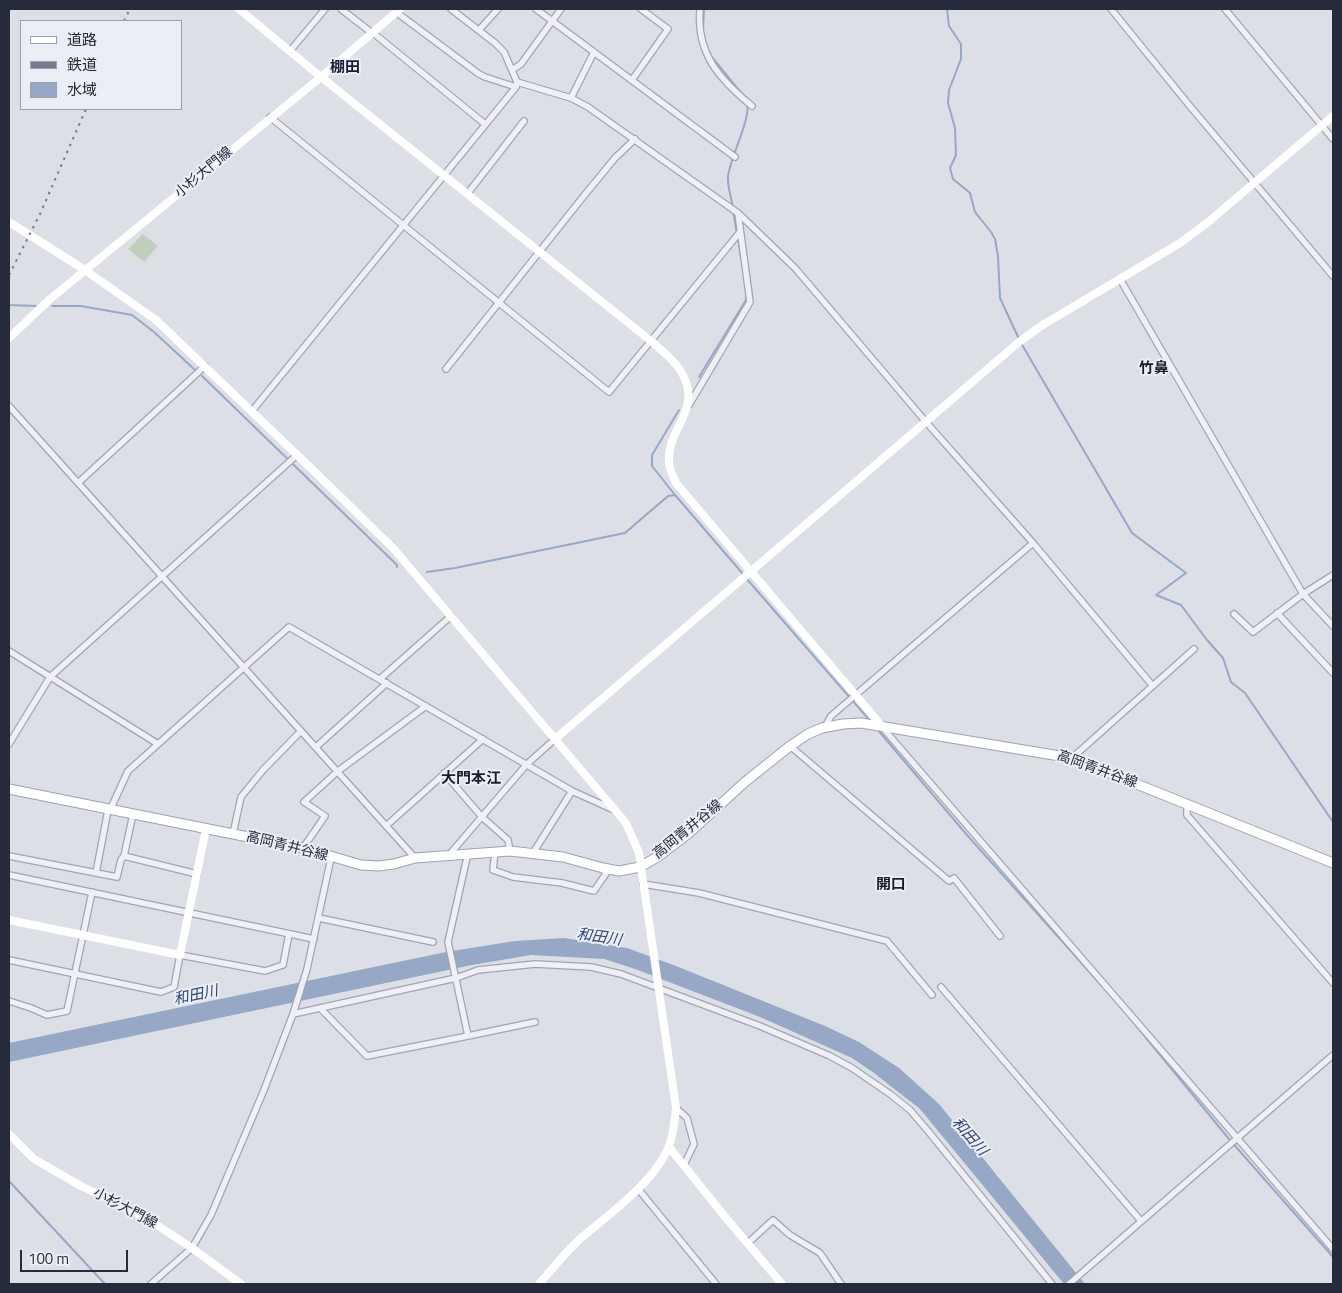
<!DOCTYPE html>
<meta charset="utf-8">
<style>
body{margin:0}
#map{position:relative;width:1342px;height:1293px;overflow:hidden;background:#dcdfe6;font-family:"Titillium Web","Noto Sans JP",sans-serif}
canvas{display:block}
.frame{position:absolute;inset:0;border:10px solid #262b3c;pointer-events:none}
.legend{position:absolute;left:20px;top:20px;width:162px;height:90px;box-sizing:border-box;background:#ebeef4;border:1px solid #9ca0aa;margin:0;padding:6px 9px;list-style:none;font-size:15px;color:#262b3c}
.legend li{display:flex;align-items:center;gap:10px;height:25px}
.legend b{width:25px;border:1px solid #9ca0aa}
.scale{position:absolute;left:20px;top:1250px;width:108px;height:22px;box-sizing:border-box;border:2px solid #262b3c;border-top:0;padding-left:6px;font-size:15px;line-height:18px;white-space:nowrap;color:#262b3c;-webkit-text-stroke:4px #ebeef4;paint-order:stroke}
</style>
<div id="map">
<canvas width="1342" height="1293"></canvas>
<div class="frame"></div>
<ul class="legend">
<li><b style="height:6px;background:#fff"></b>道路</li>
<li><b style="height:6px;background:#767c90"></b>鉄道</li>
<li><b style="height:14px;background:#97a8c7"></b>水域</li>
</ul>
<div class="scale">100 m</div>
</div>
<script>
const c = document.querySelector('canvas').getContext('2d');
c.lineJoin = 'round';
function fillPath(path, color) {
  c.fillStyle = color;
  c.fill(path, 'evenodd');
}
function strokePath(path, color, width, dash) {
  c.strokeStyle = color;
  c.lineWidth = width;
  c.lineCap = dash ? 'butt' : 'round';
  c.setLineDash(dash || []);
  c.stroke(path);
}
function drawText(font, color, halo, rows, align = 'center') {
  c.font = font + ' "Titillium Web","Noto Sans JP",sans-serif';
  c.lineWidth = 4;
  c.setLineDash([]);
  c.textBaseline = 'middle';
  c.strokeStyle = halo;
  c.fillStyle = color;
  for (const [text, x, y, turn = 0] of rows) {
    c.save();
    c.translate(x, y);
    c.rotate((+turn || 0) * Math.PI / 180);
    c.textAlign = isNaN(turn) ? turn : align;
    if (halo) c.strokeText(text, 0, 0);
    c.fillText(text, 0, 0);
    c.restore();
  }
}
const green = new Path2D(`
 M143 234 158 246 144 262 128 249Z`);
const water = new Path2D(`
 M564 938 627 948 676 966 825 1026 859 1042 885 1059 899 1068 939 1104 1085 1284H1064L920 1109 874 1073 852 1058 760 1017 635 969 604 959 531 955 472 965 9 1062V1043L446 952 515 941Z`);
const stream = new Path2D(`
 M947 9 949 26 961 44V59L949 90 948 103 955 128 956 155 950 168 953 179 970 193 975 212 991 232 995 239 998 256 1000 298 1019 339
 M703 31 704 9
 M707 48 711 56 742 94
 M733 207C731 197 727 185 728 176 730 159 751 117 747 105
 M733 211 737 234
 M738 238 741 258
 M9 305 36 306
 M52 306H81L132 315 154 332 195 370
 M1021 343 1132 533 1186 573 1156 595
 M202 376 397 565V567
 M699 377 746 300V290
 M675 495 652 466V455L679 410
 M427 572 455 568 625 533 668 496 675 495 743 574
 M746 578 871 722
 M1156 595 1181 605 1207 640 1223 658 1231 682 1245 693 1333 822
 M877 729 967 835 1103 987
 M1129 1017 1229 1139 1333 1257
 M9 1181 105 1284`);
const street = new Path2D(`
 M341 9 372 33
 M451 9 495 43 504 52 517 82 571 98 588 107 738 213 795 268 926 422 1033 543 1152 685
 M536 9 735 157
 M700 9C696 53 719 79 752 106
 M1111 9 1189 105 1333 276
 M1225 9 1333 139
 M396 12 479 74 485 77 516 87
 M479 30 498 9
 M372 32 485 124
 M290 51 325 9
 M512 70 521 64 561 9
 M632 80 668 29 641 9
 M571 98 594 52
 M270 117 609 392 740 232
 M468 193 524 121
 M1120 279 1303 594 1333 626
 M446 369 583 197 615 158 635 139
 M689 405 750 302 738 213
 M9 406 415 858
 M252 411 516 87 517 82
 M78 483 205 366
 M1277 613 1333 673
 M1234 614 1253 632 1303 594 1333 575
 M9 651 158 744
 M380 679 451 616
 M825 727 831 716 1033 543
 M882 727 1333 1249
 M9 744 50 677 297 455
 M790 746 949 881 954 878 1000 936
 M316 747 387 683
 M1072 758 1194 649
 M444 773 482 817 508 840 510 851
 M1187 804V815L1333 983
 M110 810 128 771 289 627 572 791 612 809
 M133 814 124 856 197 874
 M386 826 483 739
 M233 834 241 797 263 770 301 731
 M303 848 325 816 304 802 338 771 426 706
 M495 852 493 870 513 877 562 883 594 891 609 869
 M533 853 572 791
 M449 855 527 764 555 739
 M9 856 117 877 121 860 124 856
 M96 873 108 810
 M9 875 314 939
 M643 884 699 893 887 941 932 995
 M319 918 433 942
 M9 960 161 992 174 987 180 955 265 971 283 965 289 934
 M941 987 1141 1221
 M9 1001 31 1008 47 1015 67 1011 92 892
 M320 1008 367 1056 468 1036 448 942 468 853
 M293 1014 456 978 478 970 535 964 591 967 621 974 760 1026 830 1056 852 1068 890 1094 910 1110 928 1131 1052 1284
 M468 1036 535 1022
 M676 1108 687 1118 694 1144 684 1165
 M639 1190 716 1284
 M748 1243 773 1220 790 1235 820 1253 841 1284
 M151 1284 192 1248 211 1215 264 1090 293 1014 307 969 331 858
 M1069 1284 1333 1055`);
const secondary = new Path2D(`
 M239 9 321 77 651 341C662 351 676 361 683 375 701 409 670 426 669 457 668 466 672 474 676 483L881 725
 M9 222 85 270 156 320 317 474 393 548 626 823 639 853 676 1108C675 1121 673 1134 669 1146 655 1182 609 1214 580 1239 565 1253 552 1269 539 1284
 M9 338 49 300 321 77 400 9
 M555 739 1019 342 1041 326 1180 243 1207 223 1333 116
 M9 920 180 955 206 829
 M9 1134 34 1159 81 1186 143 1216 192 1248 241 1284
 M669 1147 726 1218 782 1284`);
const primary = new Path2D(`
 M9 789 303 848 361 865 378 866 394 864 415 858 510 851 563 857 603 868 619 871 640 867 659 856 689 833 745 782 790 746 808 734 822 728 843 724 861 723 1072 758 1333 863`);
const rail = new Path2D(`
 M124 21 130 9
 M9 275 40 214 86 109`);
const streetNames = [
 ["小杉大門線",204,173,-40],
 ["高岡青井谷線",1097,770,20],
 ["高岡青井谷線",688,830,-39],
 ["高岡青井谷線",287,847,14],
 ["小杉大門線",125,1209,28]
];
const neighbourhoodNames = [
 ["棚田",345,68],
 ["竹鼻",1154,369],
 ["大門本江",471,779],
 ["開口",891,885]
];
const waterNames = [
 ["和田川",599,938,8],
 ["和田川",196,996,-12],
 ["和田川",969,1137,49]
];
fillPath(green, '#c0d0bd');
fillPath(water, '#97a8c7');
strokePath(stream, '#97a8c7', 2);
strokePath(street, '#a2a5b0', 8);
strokePath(primary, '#9ca2b2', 11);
strokePath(street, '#eff0f5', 5.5);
strokePath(secondary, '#fff', 8);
strokePath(primary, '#fff', 9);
strokePath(rail, '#767c90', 2, [2.5, 5]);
drawText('14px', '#262b3c', '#ebeef4', streetNames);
drawText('bold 15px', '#191d2d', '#ebeef4', neighbourhoodNames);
drawText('italic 15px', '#314570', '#ebeef4', waterNames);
</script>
